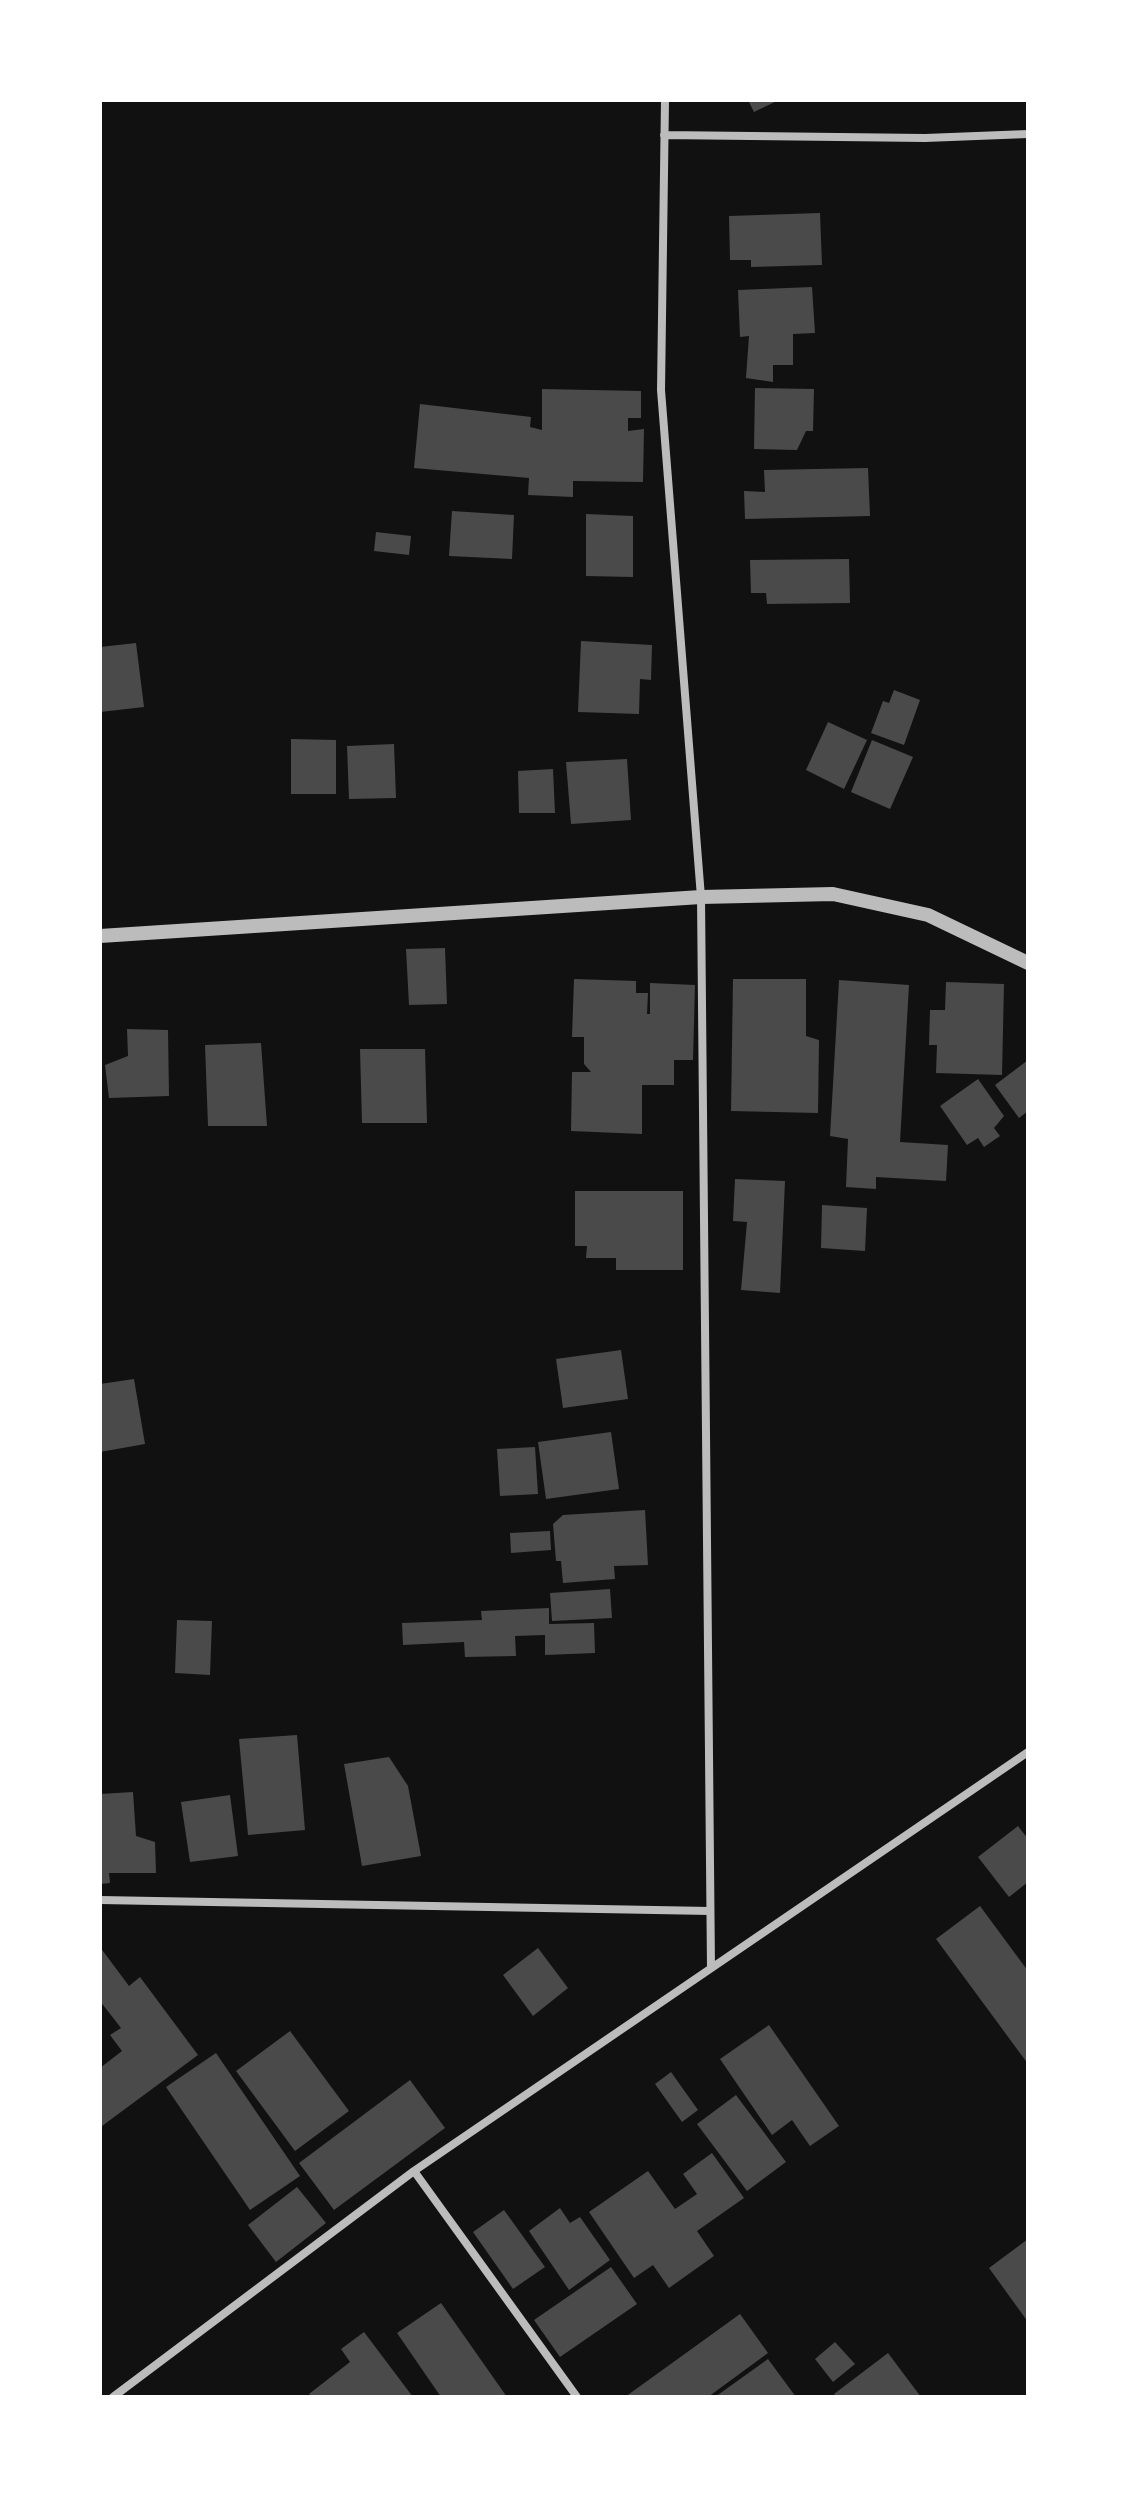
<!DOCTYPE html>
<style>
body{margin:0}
#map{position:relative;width:1128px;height:2497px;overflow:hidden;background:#111;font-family:Helvetica,sans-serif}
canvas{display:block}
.frame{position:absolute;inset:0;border:102px solid #fff;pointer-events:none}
</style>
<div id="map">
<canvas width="1128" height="2497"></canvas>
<div class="frame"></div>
</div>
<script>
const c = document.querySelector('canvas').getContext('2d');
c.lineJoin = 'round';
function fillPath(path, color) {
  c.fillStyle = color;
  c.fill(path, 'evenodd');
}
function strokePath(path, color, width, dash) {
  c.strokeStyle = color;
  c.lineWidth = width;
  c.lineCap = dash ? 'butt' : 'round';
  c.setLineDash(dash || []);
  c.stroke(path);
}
const building = new Path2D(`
 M748 100H779L754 112Z
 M820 213 822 265 751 267V260H730L729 216Z
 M812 287 815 333 793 334V365H773V382L746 378 749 336 740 337 738 290Z
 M755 388 814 389 813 431H806L797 450 754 449Z
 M542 389 641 391V418H628V431L644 429 643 482 573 481V497L528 495 529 478 414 468 420 404 531 417 530 427 542 430Z
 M868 468 870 516 745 519 744 491 765 492 764 470Z
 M452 511 514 515 512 559 449 556Z
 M586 514 633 516V577L586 576Z
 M376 532 411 536 409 555 374 551Z
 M849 559 850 603 767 604 766 593H751L750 560Z
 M581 641 652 645 651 680 640 679 639 714 578 712Z
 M136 643 144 707 100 712V647Z
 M894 690 920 700 904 745 871 733 883 701 889 703Z
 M828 722 867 740 844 789 806 770Z
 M291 739 336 740V794H291Z
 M872 740 913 757 890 809 851 792Z
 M394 744 396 798 349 799 347 746Z
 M627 759 631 820 571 824 566 762Z
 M553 769 555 813H519L518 771Z
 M445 948 447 1004 409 1005 406 949Z
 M574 979 636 981V993H648L647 1014H650V983L695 985 693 1060H674V1085H642V1134L571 1131 572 1072H591L584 1064V1037H572Z
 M733 979H806V1036L819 1040 818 1113 731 1111Z
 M839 980 909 985 900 1142 948 1145 946 1181 876 1177V1189L846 1187 848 1139 830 1136Z
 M946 982 1004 984 1002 1075 936 1073 937 1045H929L930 1010H945Z
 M127 1029 168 1030 169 1096 109 1098 105 1065 128 1056Z
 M261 1043 267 1126H208L205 1045Z
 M360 1049H425L427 1123H362Z
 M1028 1060V1111L1019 1118 995 1085Z
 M978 1079 1004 1116 994 1128 1000 1136 984 1147 978 1138 967 1145 940 1106Z
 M735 1179 785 1181 780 1293 741 1290 747 1222 733 1221Z
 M575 1191H683V1270H616V1258H586L587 1246H575Z
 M822 1205 867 1208 865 1251 821 1248Z
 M621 1350 628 1399 563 1408 556 1359Z
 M134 1379 145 1444 100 1452V1384Z
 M611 1432 619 1489 546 1499 538 1442Z
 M535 1447 538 1494 500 1496 497 1449Z
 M645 1510 648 1565 614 1566 615 1579 563 1583 561 1561H556L553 1524 563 1515Z
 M550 1531 551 1550 511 1553 510 1533Z
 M610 1589 612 1618 552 1621 550 1593Z
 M549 1608V1624L594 1623 595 1653 545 1655V1635L515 1636 516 1656 465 1657 464 1642 403 1645 402 1623 482 1620 481 1611Z
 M177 1620 212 1621 210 1675 175 1673Z
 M297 1735 305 1830 248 1835 239 1739Z
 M389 1757 408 1786 421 1856 362 1866 344 1764Z
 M133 1792 136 1836 155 1842 156 1873H109L110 1883 100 1884V1794Z
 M230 1795 238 1856 190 1862 181 1802Z
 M1018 1826 1028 1839V1882L1009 1897 978 1857Z
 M980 1906 1028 1971V2064L936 1939Z
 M100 1947 129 1986 140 1977 198 2055 102 2126 100 2068 122 2051 110 2035 121 2028 100 2001Z
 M538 1948 568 1988 533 2016 503 1975Z
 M769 2025 839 2126 810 2146 792 2120 772 2135 720 2059Z
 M290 2031 349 2111 295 2151 236 2071Z
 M216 2053 300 2176 250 2210 166 2087Z
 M671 2072 698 2110 682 2122 655 2084Z
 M410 2080 445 2128 334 2210 299 2163Z
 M736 2095 786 2162 747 2191 697 2124Z
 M712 2153 744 2198 697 2231 714 2256 669 2288 653 2265 634 2278 589 2212 648 2171 675 2209 697 2194 683 2174Z
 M297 2187 326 2223 276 2262 248 2225Z
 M560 2208 570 2223 580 2217 610 2260 569 2290 529 2231Z
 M504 2210 545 2267 513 2289 473 2232Z
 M1028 2239V2322L989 2268Z
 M611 2267 637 2304 560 2357 534 2320Z
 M441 2303 507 2397H441L397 2333Z
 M740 2314 768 2353 708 2397H625Z
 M364 2332 413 2397H312L309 2394 350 2362 341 2349Z
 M835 2342 855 2364 833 2382 815 2359Z
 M888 2353 921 2397H837L834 2394Z
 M768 2359 796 2397H715Z`);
const minor = new Path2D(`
 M665 100 661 390 701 897 711 1968
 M664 135 925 138 1028 134
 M100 1900 710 1911
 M414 2171 577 2397
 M113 2397 414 2171 1028 1752`);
const tertiary = new Path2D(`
 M100 936 701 897 833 894 928 915 1028 963`);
fillPath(building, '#4a4a4a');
strokePath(minor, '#bcbcbc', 8);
strokePath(tertiary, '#bcbcbc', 14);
</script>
